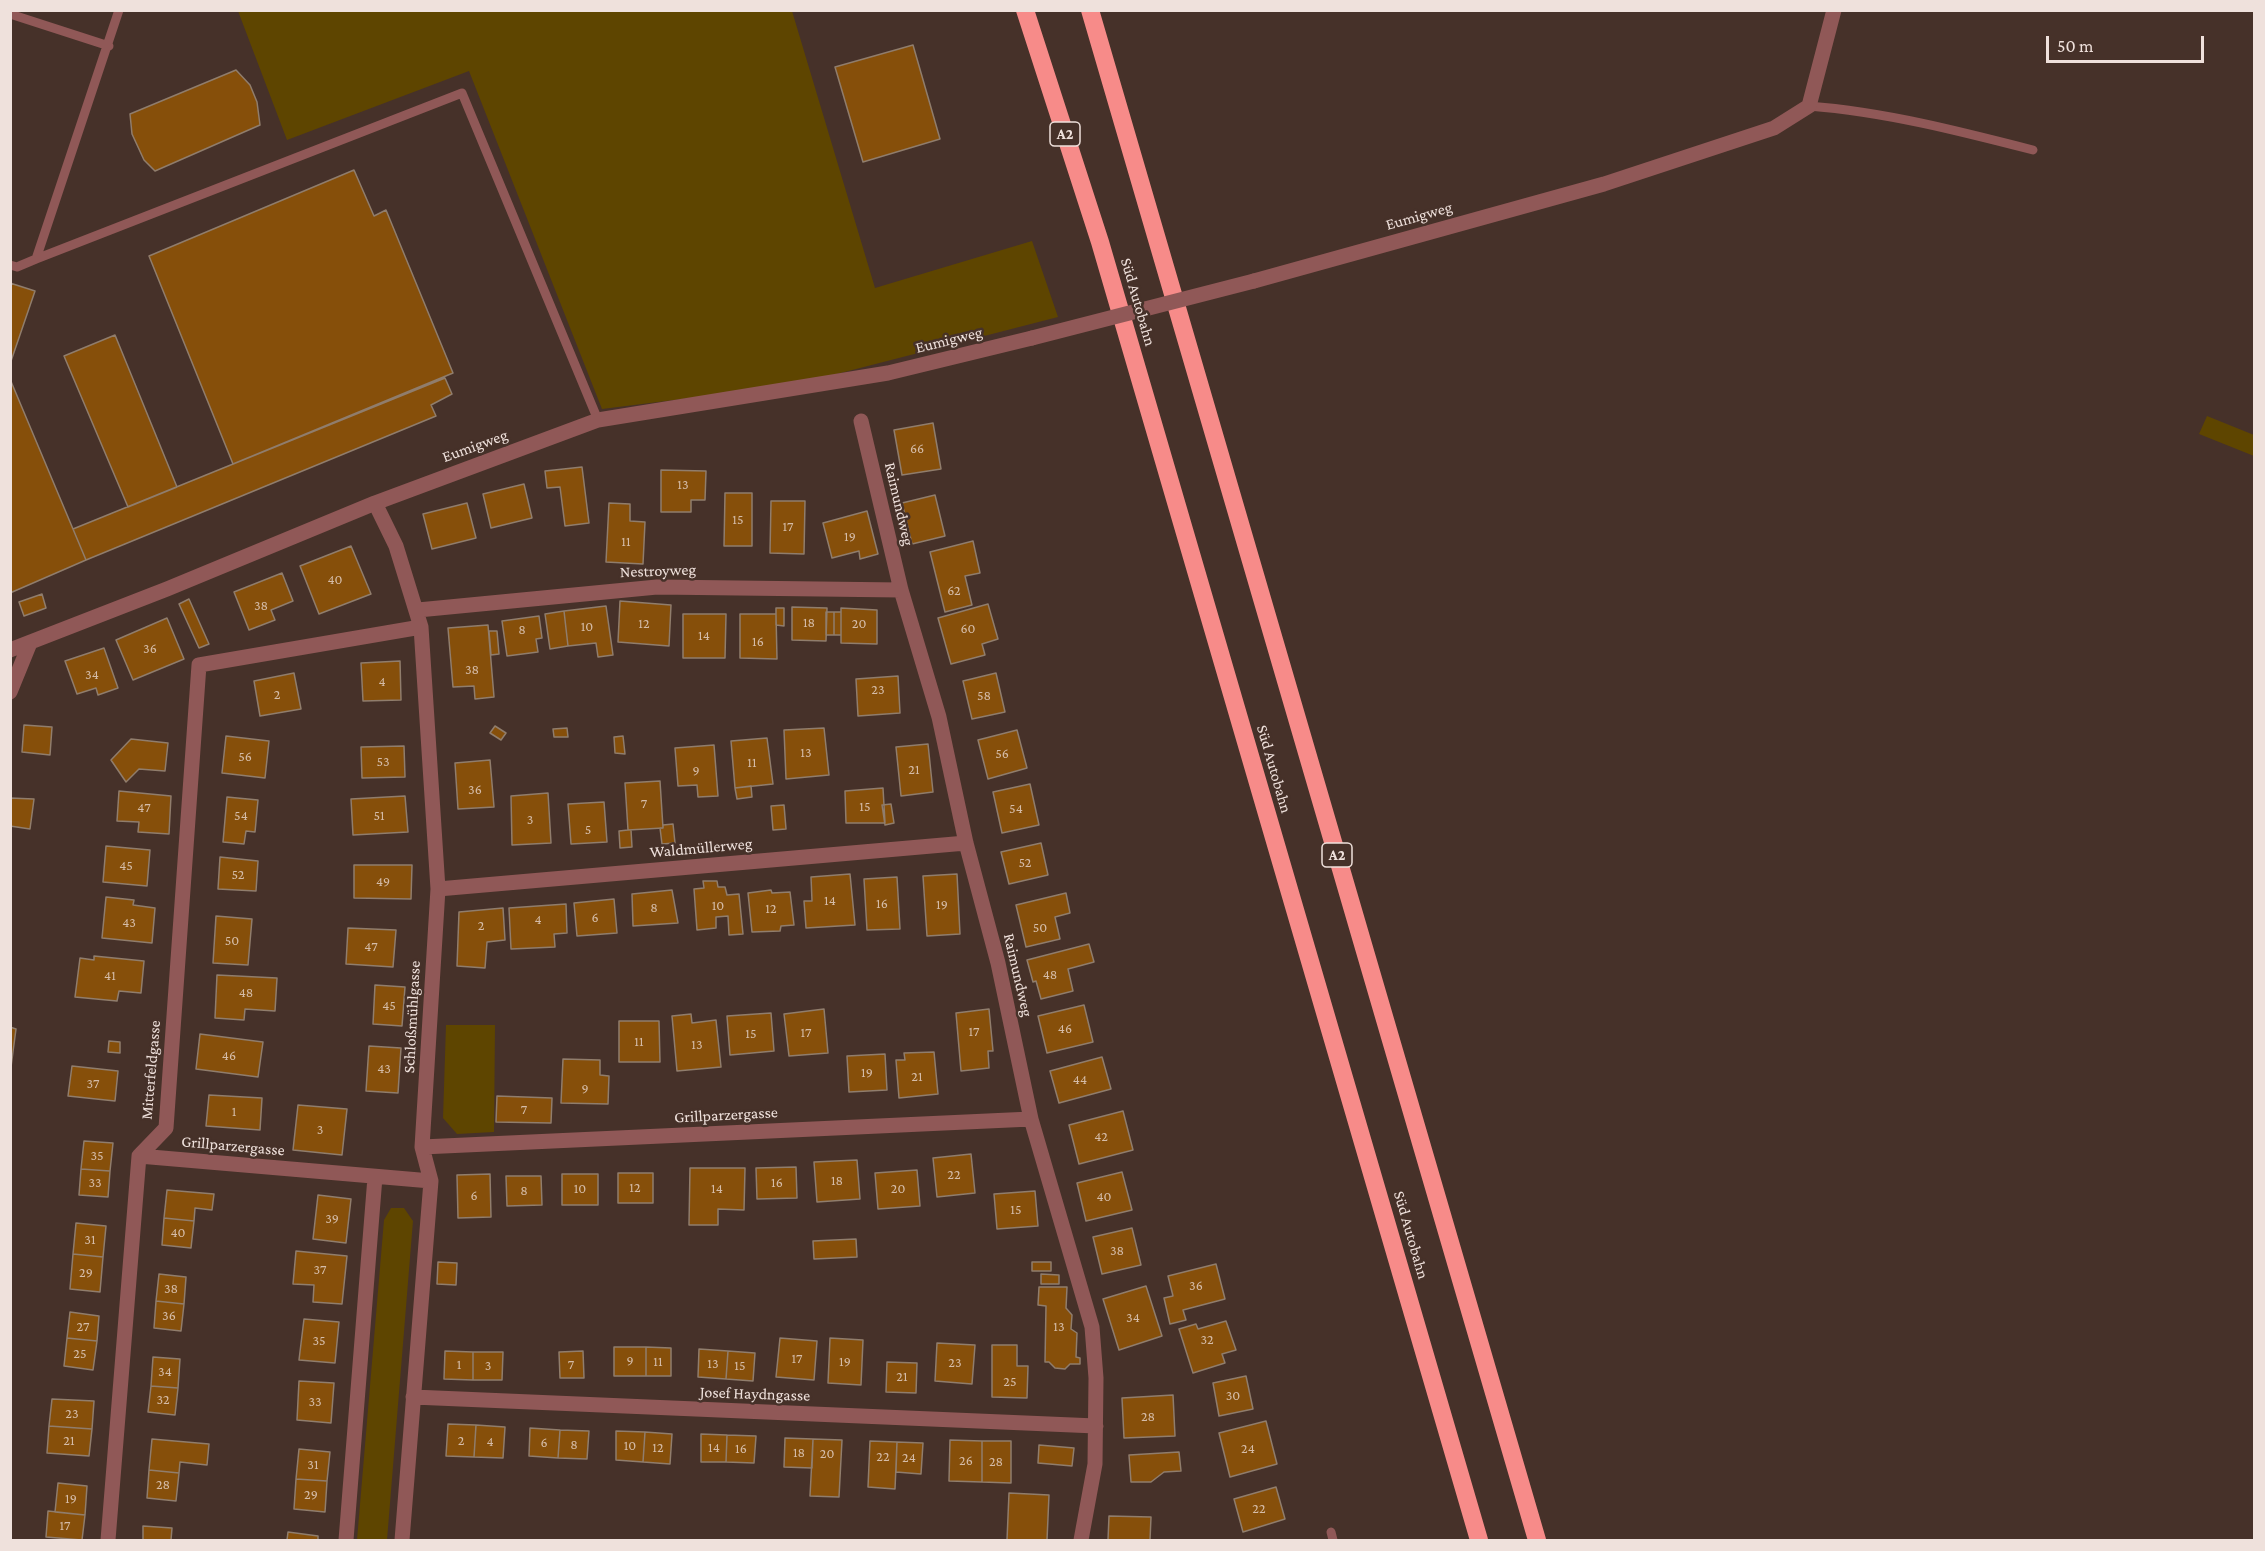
<!DOCTYPE html>
<meta charset="utf-8">
<style>
body{margin:0}
#map{position:relative;width:2265px;height:1551px;overflow:hidden;background:#463129;font-family:"Crimson Pro",serif}
canvas{display:block}
.frame{position:absolute;inset:0;border:12px solid #efe1dc;pointer-events:none}
.scale{position:absolute;left:2046px;top:36px;width:158px;height:27px;box-sizing:border-box;border:3px solid #efe1dc;border-top:0;padding-left:8px;font-size:18px;line-height:21px;white-space:nowrap;color:#efe1dc;-webkit-text-stroke:4px #463129;paint-order:stroke}
</style>
<div id="map">
<canvas width="2265" height="1551"></canvas>
<div class="frame"></div>
<div class="scale">50 m</div>
</div>
<script>
const c = document.querySelector('canvas').getContext('2d');
c.lineJoin = 'round';
function fillPath(path, color) {
  c.fillStyle = color;
  c.fill(path, 'evenodd');
}
function strokePath(path, color, width, dash) {
  c.strokeStyle = color;
  c.lineWidth = width;
  c.lineCap = dash ? 'butt' : 'round';
  c.setLineDash(dash || []);
  c.stroke(path);
}
function drawText(font, color, halo, rows, align = 'center') {
  c.font = font + ' "Crimson Pro",serif';
  c.lineWidth = 5;
  c.setLineDash([]);
  c.textBaseline = 'middle';
  c.strokeStyle = halo;
  c.fillStyle = color;
  for (const [text, x, y, turn = 0] of rows) {
    c.save();
    c.translate(x, y);
    c.rotate((+turn || 0) * Math.PI / 180);
    c.textAlign = isNaN(turn) ? turn : align;
    if (halo) c.strokeText(text, 0, 0);
    c.fillText(text, 0, 0);
    c.restore();
  }
}
const green = new Path2D(`
 M238 11H792L875 288 1032 241 1058 317 794 385 602 409 469 71 287 140Z
 M2207 416 2254 435V456L2199 434Z
 M446 1025H495L494 1132 457 1134 443 1118Z
 M391 1208H404L413 1221 387 1540H357L384 1220Z`);
const building = new Path2D(`
 M913 45 940 139 863 162 835 67Z
 M236 70 250 85 257 102 260 125 155 171 144 160 132 134 130 114Z
 M354 170 374 216 386 210 453 373 233 464 149 256Z
 M10 283 35 291 10 364Z
 M115 335 177 487 128 507 64 356Z
 M445 378 452 394 431 405 436 416 86 560 73 529Z
 M10 379 86 560 10 593Z
 M933 423 941 469 902 475 894 430Z
 M582 467 589 523 565 526 560 487 547 488 545 471Z
 M661 470 706 471 705 500H691V512H661Z
 M524 484 532 518 491 528 483 494Z
 M725 493H752V546H724Z
 M935 495 945 536 912 544 902 503Z
 M771 501H805L804 554 770 553Z
 M467 503 476 538 432 549 423 514Z
 M609 503 630 504V521L645 522 643 564 606 562Z
 M867 511 878 554 860 559 859 551 832 558 823 523Z
 M973 541 980 573 965 576 972 605 945 612 930 552Z
 M351 546 371 594 319 614 300 566Z
 M282 573 293 601 271 610 275 620 249 630 234 592Z
 M42 594 46 608 24 616 19 602Z
 M189 599 209 644 199 648 179 604Z
 M620 601 671 605 669 646 618 642Z
 M988 604 998 639 982 644 985 655 951 664 938 618Z
 M606 606 613 655 598 657 596 643 568 646 564 611Z
 M792 607 827 608 826 641 792 640Z
 M776 608H784V626L776 625Z
 M841 608 877 610V644L841 643Z
 M564 611 568 646 550 649 545 614Z
 M826 612H834V635H826Z
 M834 612H841V635H834Z
 M683 614H726L725 658H683Z
 M740 614H776L777 659 740 658Z
 M539 616 542 638 536 639 538 652 507 656 502 621Z
 M167 618 184 659 133 680 116 640Z
 M488 625 494 697 475 699 474 686 453 687 448 628Z
 M489 631H497L499 654 491 655Z
 M104 648 118 688 98 695 96 688 77 694 65 661Z
 M400 661 401 700 363 701 361 663Z
 M294 673 301 709 260 716 254 681Z
 M996 673 1005 712 972 719 963 681Z
 M898 676 900 713 858 716 856 679Z
 M24 725 52 727 50 755 22 752Z
 M495 726 506 733 501 740 490 733Z
 M567 728 568 737H554L553 729Z
 M824 728 829 775 786 779 784 730Z
 M1017 730 1027 768 988 779 978 740Z
 M226 736 269 741 265 778 222 773Z
 M623 736 625 754 615 753 614 737Z
 M767 738 773 784 735 788 731 741Z
 M131 739 168 743 165 771 139 769 126 782 111 760Z
 M928 744 933 792 901 796 896 747Z
 M714 745 718 796 698 797 697 785 678 786 675 748Z
 M404 746 405 777 362 778 361 747Z
 M490 760 494 807 458 809 455 763Z
 M660 781 663 828 628 830 625 783Z
 M1030 784 1039 825 1002 833 993 792Z
 M751 786 752 797 737 799 735 788Z
 M883 788 885 823H846L845 791Z
 M119 791 171 796 169 834 138 832 139 822 117 821Z
 M548 793 551 843 512 845 511 796Z
 M405 796 408 832 353 835 351 799Z
 M227 797 258 800 255 832 246 831 244 844 223 842Z
 M10 798 34 799 30 829 10 826Z
 M604 802 607 842 571 844 568 804Z
 M891 804 894 823 885 825 882 805Z
 M784 805 786 829 773 830 771 806Z
 M673 824 675 843 662 844 660 828H663V825Z
 M628 830H631L632 847 620 848 619 831Z
 M1041 843 1048 875 1009 884 1001 852Z
 M106 846 150 850 147 886 103 882Z
 M220 857 258 861 256 891 218 889Z
 M354 865H412L411 899 354 898Z
 M850 874 855 925 806 928 804 901H812L811 877Z
 M957 874 960 934 927 936 923 876Z
 M897 877 900 929 867 930 864 879Z
 M703 881H717L718 887H725L727 895 739 894 743 934 729 935 728 916 716 917V928L697 930 694 889 704 888Z
 M672 890 678 923 633 926 632 894Z
 M771 890 772 893 790 892 794 925 781 926 780 931 752 932 748 893Z
 M1066 893 1070 913 1055 917 1060 939 1026 947 1016 905Z
 M106 897 134 900 133 905 155 908 152 943 102 938Z
 M614 899 617 933 577 936 574 903Z
 M566 904 567 933 554 934 555 947 511 949 509 908Z
 M503 908 505 940 487 942 485 968 457 966 459 912Z
 M216 916 252 919 248 965 213 963Z
 M348 928 396 930 393 967 346 964Z
 M1089 944 1094 962 1068 969 1073 991 1041 999 1036 981 1033 982 1027 960Z
 M94 956 144 961 141 993 119 991 117 1001 75 997 80 958 94 960Z
 M217 975 277 978 275 1011 245 1009 244 1020 215 1018Z
 M375 985 405 987 402 1026 373 1024Z
 M1084 1005 1093 1042 1047 1053 1038 1016Z
 M824 1009 828 1053 789 1056 784 1014Z
 M989 1009 993 1051H988L989 1068 961 1071 956 1013Z
 M771 1013 774 1051 730 1055 727 1016Z
 M691 1014 692 1023 716 1020 721 1067 677 1071 672 1016Z
 M619 1021H659L660 1062H619Z
 M10 1027 16 1029 11 1067H10Z
 M200 1034 263 1042 258 1077 196 1069Z
 M109 1041 120 1042V1053L108 1052Z
 M369 1046 401 1048 398 1093 366 1091Z
 M934 1052 938 1094 899 1098 896 1060H905L904 1053Z
 M885 1054 887 1090 849 1092 847 1056Z
 M1102 1057 1111 1089 1059 1103 1050 1071Z
 M563 1059 600 1060V1075L609 1076 608 1104 561 1103Z
 M72 1066 118 1071 115 1101 68 1096Z
 M209 1095 262 1098 260 1130 206 1126Z
 M497 1096 552 1098 551 1123 496 1122Z
 M298 1105 347 1109 342 1155 293 1150Z
 M1123 1111 1133 1150 1079 1164 1069 1125Z
 M84 1141 113 1143 110 1171 81 1169Z
 M971 1154 975 1193 937 1197 933 1158Z
 M857 1160 860 1199 817 1202 814 1162Z
 M796 1167 797 1198 757 1199 756 1168Z
 M690 1168H745L744 1210 718 1209V1225H689Z
 M81 1169 110 1171 108 1197 79 1195Z
 M917 1170 920 1206 878 1209 875 1173Z
 M1122 1172 1132 1210 1086 1221 1077 1183Z
 M618 1173H653V1203H618Z
 M490 1174 491 1217 458 1218 457 1175Z
 M562 1174H598V1205H562Z
 M506 1176H541L542 1205 507 1206Z
 M167 1190 214 1194 212 1210 195 1208 194 1221 164 1218Z
 M1035 1191 1038 1226 997 1229 994 1194Z
 M318 1195 351 1199 346 1243 313 1239Z
 M164 1218 194 1221 191 1248 162 1245Z
 M76 1223 106 1226 103 1257 73 1254Z
 M1132 1228 1141 1265 1102 1274 1093 1237Z
 M856 1239 857 1257 814 1259 813 1241Z
 M296 1251 347 1256 342 1304 313 1302 314 1285 293 1284Z
 M73 1254 103 1257 100 1292 70 1289Z
 M438 1262 457 1263 456 1285 437 1284Z
 M1032 1262H1051V1271H1032Z
 M1216 1264 1225 1299 1183 1310 1186 1320 1170 1324 1164 1298 1173 1296 1168 1276Z
 M159 1274 186 1277 184 1304 156 1301Z
 M1041 1274 1059 1275V1284H1041Z
 M1146 1286 1162 1336 1119 1350 1103 1299Z
 M1039 1287H1067L1066 1308 1072 1315 1071 1329 1077 1333 1076 1357 1080 1358V1364H1070L1065 1369 1055 1368 1049 1362H1045L1046 1306 1038 1305Z
 M156 1301 184 1304 181 1331 154 1328Z
 M70 1312 99 1316 97 1341 67 1338Z
 M304 1319 339 1322 335 1363 299 1360Z
 M1226 1321 1236 1350 1222 1354 1225 1363 1193 1373 1179 1329 1196 1324 1198 1329Z
 M67 1338 97 1341 93 1370 64 1366Z
 M780 1338 817 1341 814 1380 776 1377Z
 M830 1338 863 1340 861 1385 828 1383Z
 M937 1343 975 1345 972 1384 935 1381Z
 M992 1345H1017V1366H1028L1027 1398 992 1397Z
 M614 1347H646V1376H614Z
 M646 1347 671 1348V1376H646Z
 M699 1349 728 1351 726 1379 698 1377Z
 M445 1351 473 1352V1380L444 1379Z
 M583 1351 584 1378H560L559 1352Z
 M728 1351 755 1353 753 1381 726 1379Z
 M473 1352H503L502 1380H473Z
 M153 1357 180 1359 178 1388 151 1386Z
 M887 1362 917 1363 916 1393 886 1392Z
 M1246 1376 1253 1409 1219 1416 1213 1383Z
 M299 1381 334 1383 331 1423 297 1420Z
 M151 1386 178 1388 175 1415 148 1412Z
 M1173 1395 1175 1436 1124 1438 1122 1398Z
 M52 1399 94 1401 92 1429 49 1426Z
 M1266 1421 1277 1464 1230 1477 1219 1433Z
 M448 1424 476 1425 474 1457 446 1456Z
 M476 1425 505 1427 503 1458 474 1457Z
 M49 1426 92 1429 89 1456 47 1453Z
 M530 1428 560 1430 558 1458 529 1456Z
 M560 1430 589 1431 587 1459 558 1458Z
 M616 1431 645 1432 643 1462 616 1460Z
 M645 1432 672 1434 670 1464 643 1462Z
 M701 1434 727 1435 726 1462H701Z
 M727 1435 756 1436 754 1463 726 1462Z
 M785 1438 813 1439 812 1468 784 1467Z
 M152 1439 209 1444 207 1465 180 1462 179 1473 149 1470Z
 M813 1439 842 1440 839 1497 810 1496Z
 M950 1440 982 1441V1482L949 1481Z
 M870 1441 897 1442 895 1489 868 1487Z
 M982 1441H1011V1483L982 1482Z
 M897 1442 923 1443 921 1474 896 1472Z
 M1039 1445 1074 1448 1072 1466 1038 1463Z
 M299 1449 330 1452 327 1481 296 1479Z
 M1179 1452 1181 1471 1164 1472 1151 1482H1131L1129 1455Z
 M149 1470 179 1473 176 1501 147 1498Z
 M296 1479 327 1481 325 1512 294 1509Z
 M58 1483 87 1486 85 1515 55 1512Z
 M1276 1487 1285 1519 1243 1532 1234 1499Z
 M1009 1493 1049 1495 1047 1540H1007Z
 M48 1511 85 1515 82 1540 46 1537Z
 M1109 1516 1151 1517 1150 1540H1108Z
 M143 1526 172 1528 171 1540H143Z
 M288 1532 318 1536V1540H287Z`);
const service = new Path2D(`
 M10 14 109 46
 M1809 106C1885 112 1959 131 2033 150
 M36 259 462 93 598 420
 M10 265 17 267 36 259 119 10
 M1331 1532 1333 1540`);
const minor = new Path2D(`
 M1254 281 1604 184 1774 128 1809 106 1834 10
 M861 421 901 590 939 717 966 843 998 963 1031 1119 1092 1327 1096 1378 1095 1464 1081 1540
 M375 503 396 546 421 627 438 889 422 1147 431 1181 402 1540
 M418 610 657 587 901 590
 M10 650 167 589 375 503 598 420 888 373 1032 338
 M10 692 30 643
 M438 889 966 843
 M422 1147 1031 1119
 M139 1156 431 1181
 M413 1397 1096 1426
 M108 1540 139 1156 166 1128 199 665 421 627
 M346 1540 375 1177`);
const motorway = new Path2D(`
 M1025 10 1100 242 1479 1540
 M1090 10 1537 1540`);
const minorBridge = new Path2D(`
 M1032 338 1254 281`);
const numberNames = [
 ["66",917,449],
 ["13",683,485],
 ["15",738,520],
 ["17",788,527],
 ["19",850,537],
 ["11",626,542],
 ["40",335,580],
 ["62",954,591],
 ["38",261,606],
 ["18",809,623],
 ["12",644,624],
 ["20",859,624],
 ["10",587,627],
 ["60",968,629],
 ["8",522,630],
 ["14",704,636],
 ["16",758,642],
 ["36",150,649],
 ["38",472,670],
 ["34",92,675],
 ["4",382,682],
 ["23",878,690],
 ["2",277,695],
 ["58",984,696],
 ["13",806,753],
 ["56",1002,754],
 ["56",245,757],
 ["53",383,762],
 ["11",752,763],
 ["21",914,770],
 ["9",696,771],
 ["36",475,790],
 ["7",644,804],
 ["15",865,807],
 ["47",144,808],
 ["54",1016,809],
 ["54",241,816],
 ["51",379,816],
 ["3",530,820],
 ["5",588,830],
 ["52",1025,863],
 ["45",126,866],
 ["52",238,875],
 ["49",383,882],
 ["14",830,901],
 ["16",882,904],
 ["19",942,905],
 ["10",718,906],
 ["8",654,908],
 ["12",771,909],
 ["6",595,918],
 ["4",538,920],
 ["43",129,923],
 ["2",481,926],
 ["50",1040,928],
 ["50",232,941],
 ["47",371,947],
 ["48",1050,975],
 ["41",110,976],
 ["48",246,993],
 ["45",389,1006],
 ["46",1065,1029],
 ["17",974,1032],
 ["17",806,1033],
 ["15",751,1034],
 ["11",639,1042],
 ["13",697,1045],
 ["46",229,1056],
 ["43",384,1069],
 ["19",867,1073],
 ["21",917,1077],
 ["44",1080,1080],
 ["37",93,1084],
 ["9",585,1089],
 ["7",524,1110],
 ["1",234,1112],
 ["3",320,1130],
 ["42",1101,1137],
 ["35",97,1156],
 ["22",954,1175],
 ["18",837,1181],
 ["33",95,1183],
 ["16",777,1183],
 ["12",635,1188],
 ["10",580,1189],
 ["14",717,1189],
 ["20",898,1189],
 ["8",524,1191],
 ["6",474,1196],
 ["40",1104,1197],
 ["15",1016,1210],
 ["39",332,1219],
 ["40",178,1233],
 ["31",90,1240],
 ["38",1117,1251],
 ["37",320,1270],
 ["29",86,1273],
 ["36",1196,1286],
 ["38",171,1289],
 ["36",169,1316],
 ["34",1133,1318],
 ["27",83,1327],
 ["13",1059,1327],
 ["32",1207,1340],
 ["35",319,1341],
 ["25",80,1354],
 ["17",797,1359],
 ["9",630,1361],
 ["11",658,1362],
 ["19",845,1362],
 ["23",955,1363],
 ["13",713,1364],
 ["1",459,1365],
 ["7",571,1365],
 ["3",488,1366],
 ["15",740,1366],
 ["34",165,1372],
 ["21",902,1377],
 ["25",1010,1382],
 ["30",1233,1396],
 ["32",163,1400],
 ["33",315,1402],
 ["23",72,1414],
 ["28",1148,1417],
 ["21",69,1441],
 ["2",461,1441],
 ["4",490,1442],
 ["6",544,1443],
 ["8",574,1445],
 ["10",630,1446],
 ["12",658,1448],
 ["14",714,1448],
 ["16",741,1449],
 ["24",1248,1449],
 ["18",799,1453],
 ["20",827,1454],
 ["22",883,1457],
 ["24",909,1458],
 ["26",966,1461],
 ["28",996,1462],
 ["31",313,1465],
 ["28",163,1485],
 ["29",311,1495],
 ["19",71,1499],
 ["22",1259,1509],
 ["17",65,1526]
];
const shields = [
 [1065,134,30],
 [1337,855,30]
];
const shieldNames = [
 ["A2",1065,134],
 ["A2",1337,855]
];
const streetNames = [
 ["Eumigweg",1419,216,-16],
 ["Süd Autobahn",1138,302,74],
 ["Eumigweg",949,340,-14],
 ["Eumigweg",475,446,-20],
 ["Raimundweg",899,504,77],
 ["Nestroyweg",658,571,-2],
 ["Süd Autobahn",1274,769,74],
 ["Waldmüllerweg",701,848,-5],
 ["Raimundweg",1018,975,77],
 ["Schloßmühlgasse",412,1017,-87],
 ["Mitterfeldgasse",151,1070,-85],
 ["Grillparzergasse",726,1115,-3],
 ["Grillparzergasse",233,1146,5],
 ["Süd Autobahn",1411,1235,74],
 ["Josef Haydngasse",755,1394,2]
];
fillPath(green, '#5e4500');
fillPath(building, '#864f0a');
strokePath(building, '#907d6c', 1.5);
strokePath(service, '#905857', 9);
strokePath(minor, '#905857', 15);
strokePath(motorway, '#f78b89', 18);
strokePath(minorBridge, '#905857', 15);
drawText('14px', '#d5bca8', null, numberNames);
for (const [x, y, w] of shields) {
  const box = new Path2D();
  box.roundRect(x - w / 2, y - 12, w, 24, 4.5);
  c.fillStyle = '#463129';
  c.fill(box);
  strokePath(box, '#efe1dc', 1.5);
}
drawText('bold 15px', '#efe1dc', null, shieldNames);
drawText('16px', '#efe1dc', '#463129', streetNames);
</script>
